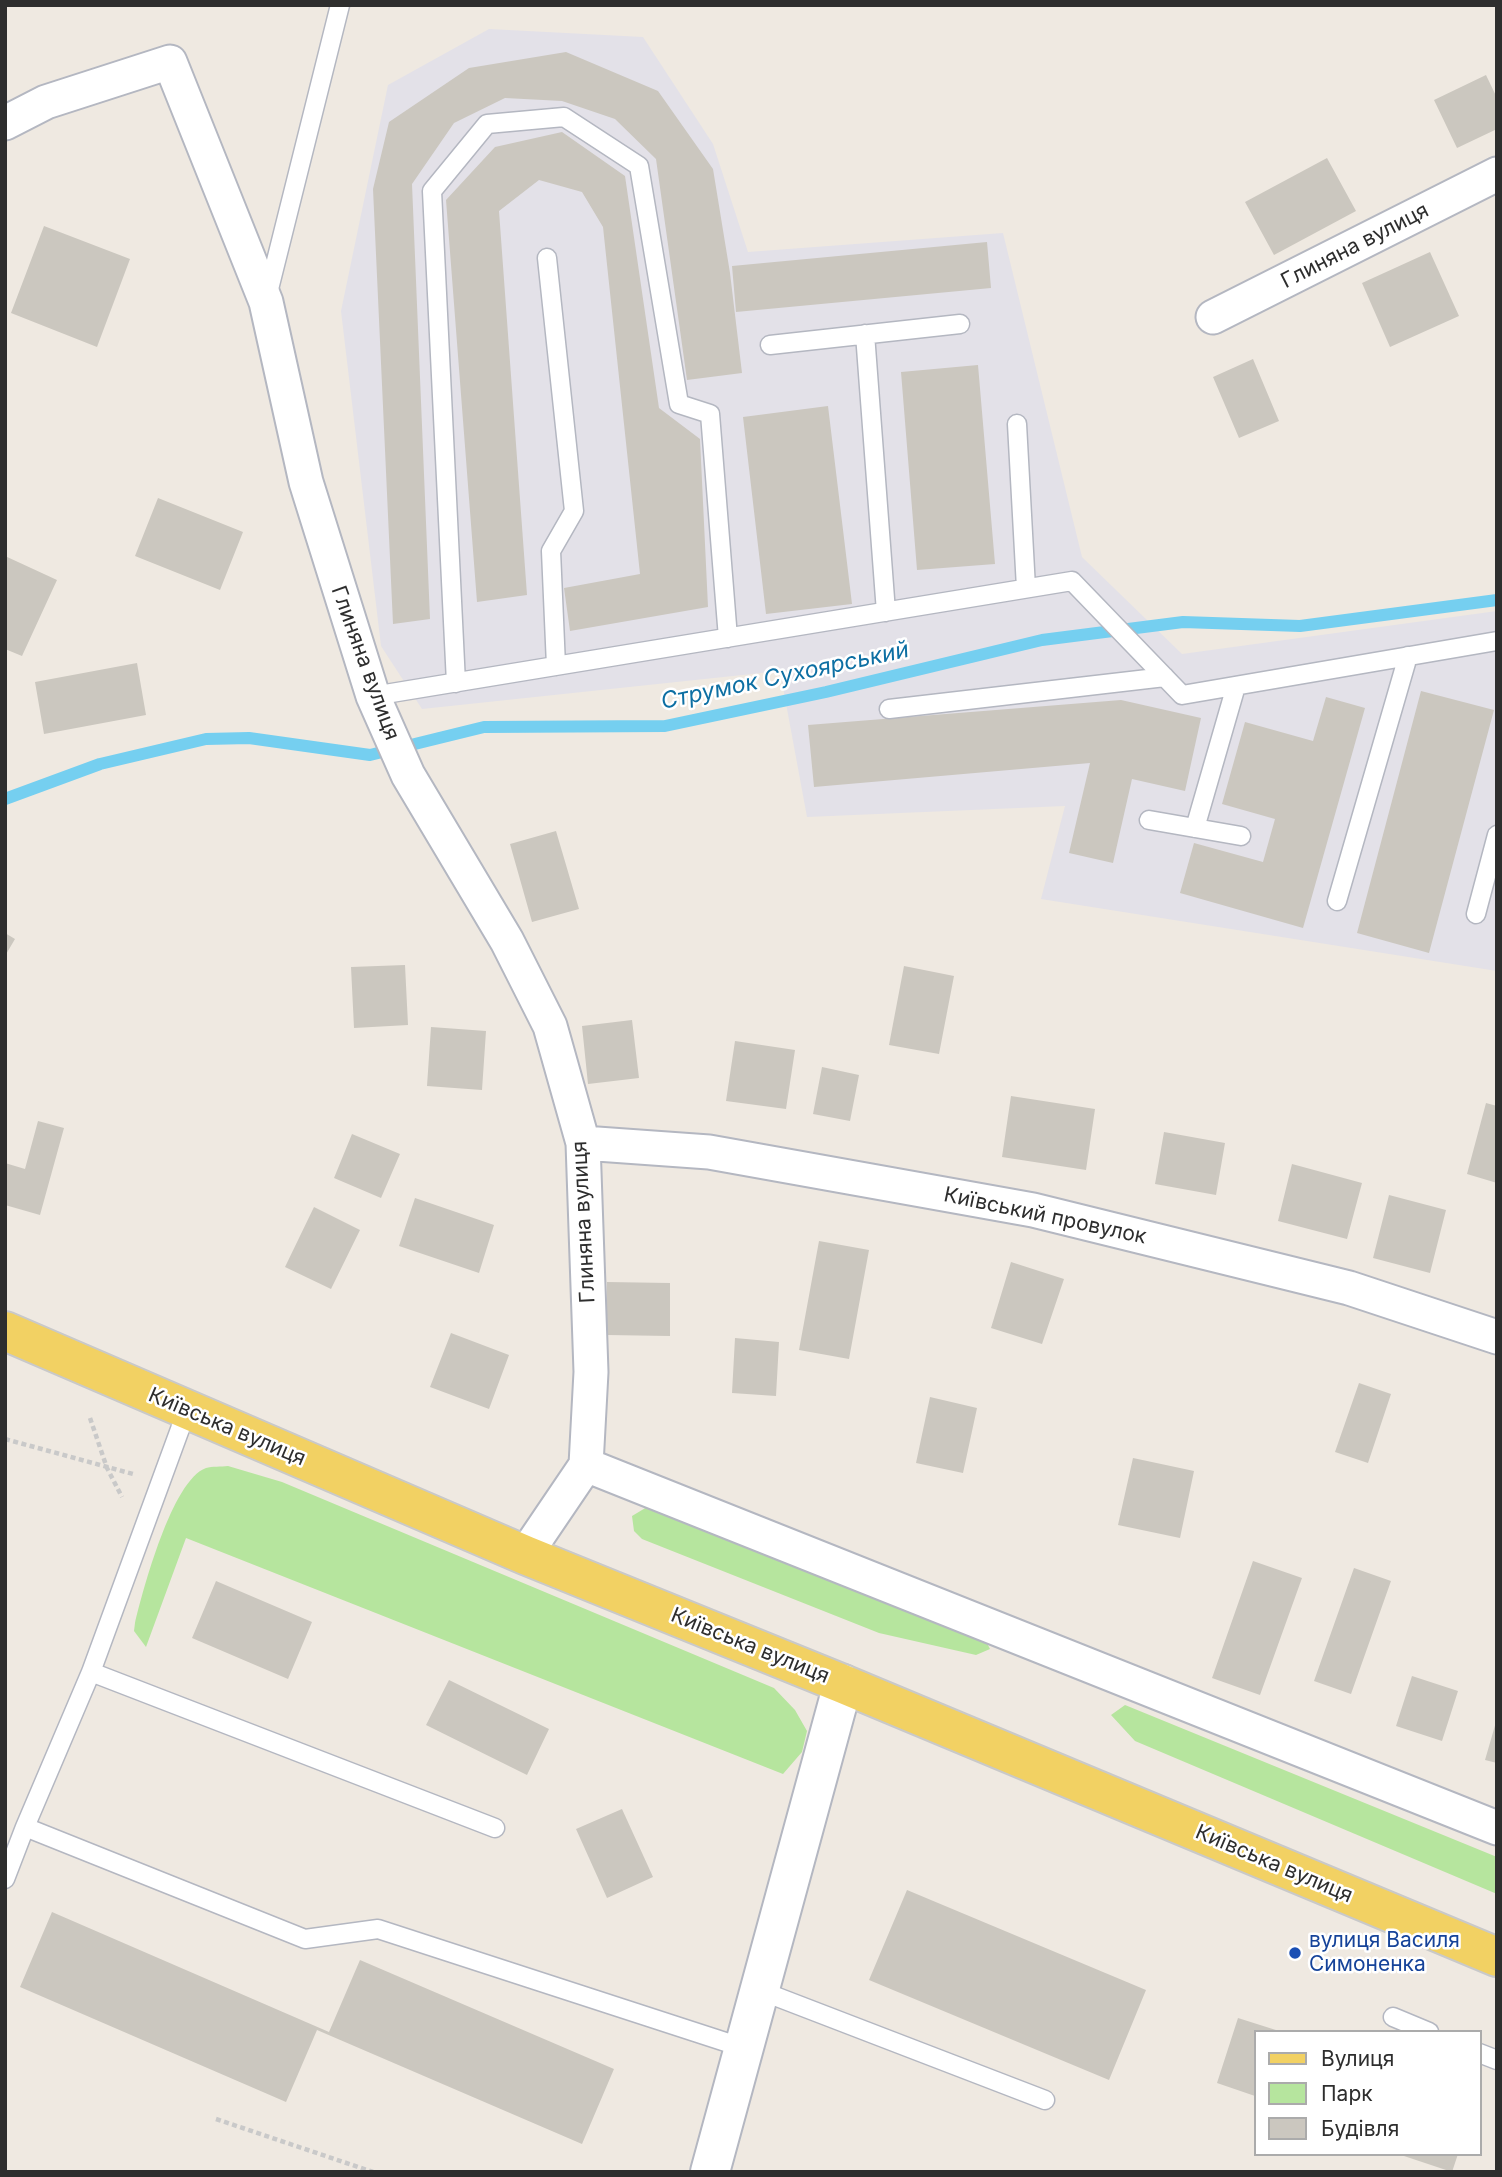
<!DOCTYPE html>
<meta charset="utf-8">
<style>
body{margin:0}
#map{position:relative;width:1502px;height:2177px;overflow:hidden;background:#efe9e1;font-family:Inter,sans-serif}
canvas{display:block}
.frame{position:absolute;inset:0;border:7px solid #2e2e2e;pointer-events:none}
.legend{position:absolute;left:1254px;top:2030px;width:228px;height:126px;box-sizing:border-box;background:#fff;border:2px solid #ababab;margin:0;padding:9px 12px;list-style:none;font-size:21px;color:#2e2e2e}
.legend li{display:flex;align-items:center;gap:14px;height:35px}
.legend b{width:35px;border:2px solid #ababab}
</style>
<div id="map">
<canvas width="1502" height="2177"></canvas>
<div class="frame"></div>
<ul class="legend">
<li><b style="height:9px;background:#f2d163"></b>Вулиця</li>
<li><b style="height:19px;background:#b6e59e"></b>Парк</li>
<li><b style="height:19px;background:#cbc7bf"></b>Будівля</li>
</ul>
</div>
<script>
const c = document.querySelector('canvas').getContext('2d');
c.lineJoin = 'round';
function fillPath(path, color) {
  c.fillStyle = color;
  c.fill(path, 'evenodd');
}
function strokePath(path, color, width, dash) {
  c.strokeStyle = color;
  c.lineWidth = width;
  c.lineCap = dash ? 'butt' : 'round';
  c.setLineDash(dash || []);
  c.stroke(path);
}
function drawText(font, color, halo, rows, align = 'center') {
  c.font = font + ' Inter,sans-serif';
  c.lineWidth = 5;
  c.setLineDash([]);
  c.textBaseline = 'middle';
  c.strokeStyle = halo;
  c.fillStyle = color;
  for (const [text, x, y, turn = 0] of rows) {
    c.save();
    c.translate(x, y);
    c.rotate((+turn || 0) * Math.PI / 180);
    c.textAlign = isNaN(turn) ? turn : align;
    if (halo) c.strokeText(text, 0, 0);
    c.fillText(text, 0, 0);
    c.restore();
  }
}
const industrial = new Path2D(`
 M489 29 643 37 713 144 748 252 1003 233 1082 557 1182 654 1497 611V971L1041 899 1065 806 807 817 780 671 422 709 381 646 341 311 388 85Z`);
const green = new Path2D(`
 M228 1466 282 1482 774 1688 795 1710 807 1731 802 1752 783 1774 186 1538 146 1647 134 1631 135 1623C143 1590 172 1480 206 1468 212 1466 221 1467 228 1466Z
 M647 1507 985 1639 990 1649 976 1655 879 1633 642 1539 634 1531 632 1516Z
 M1125 1705 1497 1857V1894L1135 1741 1111 1715Z`);
const stream = new Path2D(`
 M5 799 100 764 206 739 249 738 370 755 484 727 665 726 826 692 1042 640 1183 622 1300 626 1497 600`);
const building = new Path2D(`
 M566 52 658 91 713 169 730 273 742 373 687 380 656 159 615 119 562 101 505 98 454 123 412 184 430 619 393 624 373 189 389 122 469 68Z
 M1486 75 1497 98V129L1457 148 1434 100Z
 M562 132 625 176 659 408 700 439 708 607 570 631 564 588 640 574 603 227 582 192 539 180 499 211 527 595 477 602 446 200 495 147Z
 M1327 158 1356 211 1274 255 1245 202Z
 M44 226 130 259 97 347 11 313Z
 M987 242 991 288 736 312 732 266Z
 M1430 252 1459 316 1390 347 1362 283Z
 M1253 359 1279 421 1239 438 1213 377Z
 M978 365 995 564 917 570 901 372Z
 M828 406 852 604 766 614 743 417Z
 M158 498 243 532 220 590 135 556Z
 M5 556 57 580 22 656 5 649Z
 M137 663 146 715 44 734 35 682Z
 M1421 691 1494 710 1429 953 1357 933Z
 M1326 697 1365 708 1303 928 1180 893 1194 843 1263 862 1275 819 1222 804 1245 722 1313 741Z
 M1121 700 1201 718 1185 791 1132 779 1113 863 1069 853 1090 763 814 787 808 725Z
 M556 831 579 909 532 922 510 844Z
 M5 933 15 939 5 956Z
 M405 965 408 1025 354 1028 351 967Z
 M904 966 954 976 939 1054 889 1045Z
 M632 1020 639 1078 588 1084 582 1026Z
 M431 1027 486 1031 482 1090 427 1086Z
 M735 1041 795 1050 786 1109 726 1101Z
 M822 1067 859 1075 850 1121 813 1114Z
 M1011 1096 1095 1109 1086 1170 1002 1157Z
 M1486 1103 1497 1106V1183L1467 1174Z
 M38 1121 64 1128 40 1215 5 1205V1163L25 1169Z
 M1164 1132 1225 1143 1216 1195 1155 1184Z
 M352 1134 400 1154 381 1198 334 1178Z
 M1292 1164 1362 1183 1347 1239 1278 1221Z
 M1389 1195 1446 1210 1430 1273 1373 1258Z
 M415 1198 494 1225 479 1273 399 1246Z
 M314 1207 360 1230 331 1289 285 1267Z
 M819 1241 869 1250 849 1359 799 1350Z
 M1011 1262 1064 1279 1042 1344 991 1328Z
 M607 1282 670 1283V1336L607 1335Z
 M451 1333 509 1355 489 1409 430 1387Z
 M735 1338 779 1342 776 1396 732 1393Z
 M1359 1383 1391 1394 1368 1463 1335 1452Z
 M930 1397 977 1408 963 1473 916 1463Z
 M1133 1458 1194 1471 1180 1538 1118 1525Z
 M1253 1561 1302 1578 1260 1695 1212 1678Z
 M1354 1568 1391 1581 1351 1694 1314 1681Z
 M216 1581 312 1622 288 1679 192 1638Z
 M1412 1676 1458 1691 1442 1741 1396 1726Z
 M449 1680 549 1729 527 1775 426 1725Z
 M1496 1722H1497V1763L1485 1760Z
 M622 1809 653 1877 607 1898 576 1829Z
 M907 1890 1146 1990 1109 2080 869 1980Z
 M52 1912 329 2032 360 1960 614 2069 582 2144 317 2030 286 2102 20 1987Z
 M1238 2018 1279 2031 1255 2032V2096L1217 2083Z
 M1398 2154H1458L1452 2172Z`);
const path = new Path2D(`
 M90 1418 107 1468 122 1497
 M5 1439 133 1474
 M216 2119 373 2172`);
const service = new Path2D(`
 M547 258 574 511 551 551 556 666
 M267 297 340 5
 M865 334 886 612
 M770 345 960 324
 M1017 424 1026 588
 M456 683 432 191 487 124 564 117 639 166 679 404 710 414 728 638
 M373 696 1072 581 1182 695 1497 641
 M889 709 1165 677
 M1149 820 1241 836
 M1195 828 1236 686
 M1337 901 1408 656
 M1476 914 1497 835
 M91 1672 495 1828
 M25 1827 91 1672 187 1410
 M5 1879 25 1827 305 1939 378 1929 744 2048
 M759 1990 1045 2100
 M1393 2017 1429 2032
 M1479 2053 1497 2060`);
const minor = new Path2D(`
 M5 123 46 102 170 62 266 302 306 482 373 696 408 775 507 941 550 1026 583 1143 591 1372 586 1465
 M1213 317 1497 174
 M583 1143 709 1152 1033 1210 1349 1288 1497 1337
 M586 1465 1497 1828
 M525 1555 586 1465`);
const tertiary = new Path2D(`
 M710 2172 843 1684`);
const primary = new Path2D(`
 M5 1331 525 1555 843 1684 1497 1957`);
const markers = [
 [1295,1953,7,"#1a4fb4"]
];
const streetNames = [
 ["Глиняна вулиця",1355,246,-27],
 ["Глиняна вулиця",365,663,70],
 ["Київський провулок",1045,1216,12],
 ["Глиняна вулиця",584,1222,-93],
 ["Київська вулиця",227,1427,23],
 ["Київська вулиця",750,1646,22],
 ["Київська вулиця",1274,1864,23]
];
const transitNames = [
 ["вулиця Василя",1309,1941],
 ["Симоненка",1309,1965]
];
const waterNames = [
 ["Струмок Сухоярський",785,676,-12]
];
fillPath(industrial, '#e3e1e8');
fillPath(green, '#b6e59e');
strokePath(stream, '#75cff0', 12);
fillPath(building, '#cbc7bf');
strokePath(service, '#b4b7c1', 21);
strokePath(minor, '#b4b7c1', 37);
strokePath(tertiary, '#b4b7c1', 42);
strokePath(primary, '#c9c9c9', 42);
strokePath(path, '#c9c9c9', 4.5, [5, 3.5]);
strokePath(service, '#fff', 18);
strokePath(minor, '#fff', 33);
strokePath(tertiary, '#fff', 38);
strokePath(primary, '#f2d163', 38);
for (const [x, y, r, color] of markers) {
  const dot = new Path2D();
  dot.arc(x, y, r, 0, 2 * Math.PI);
  c.fillStyle = color;
  c.fill(dot);
  strokePath(dot, '#fff', 2.5);
}
drawText('21px', '#2e2e2e', '#fff', streetNames);
drawText('21px', '#164399', '#fff', transitNames, 'left');
drawText('italic 23px', '#0d6fa3', '#fff', waterNames);
</script>
